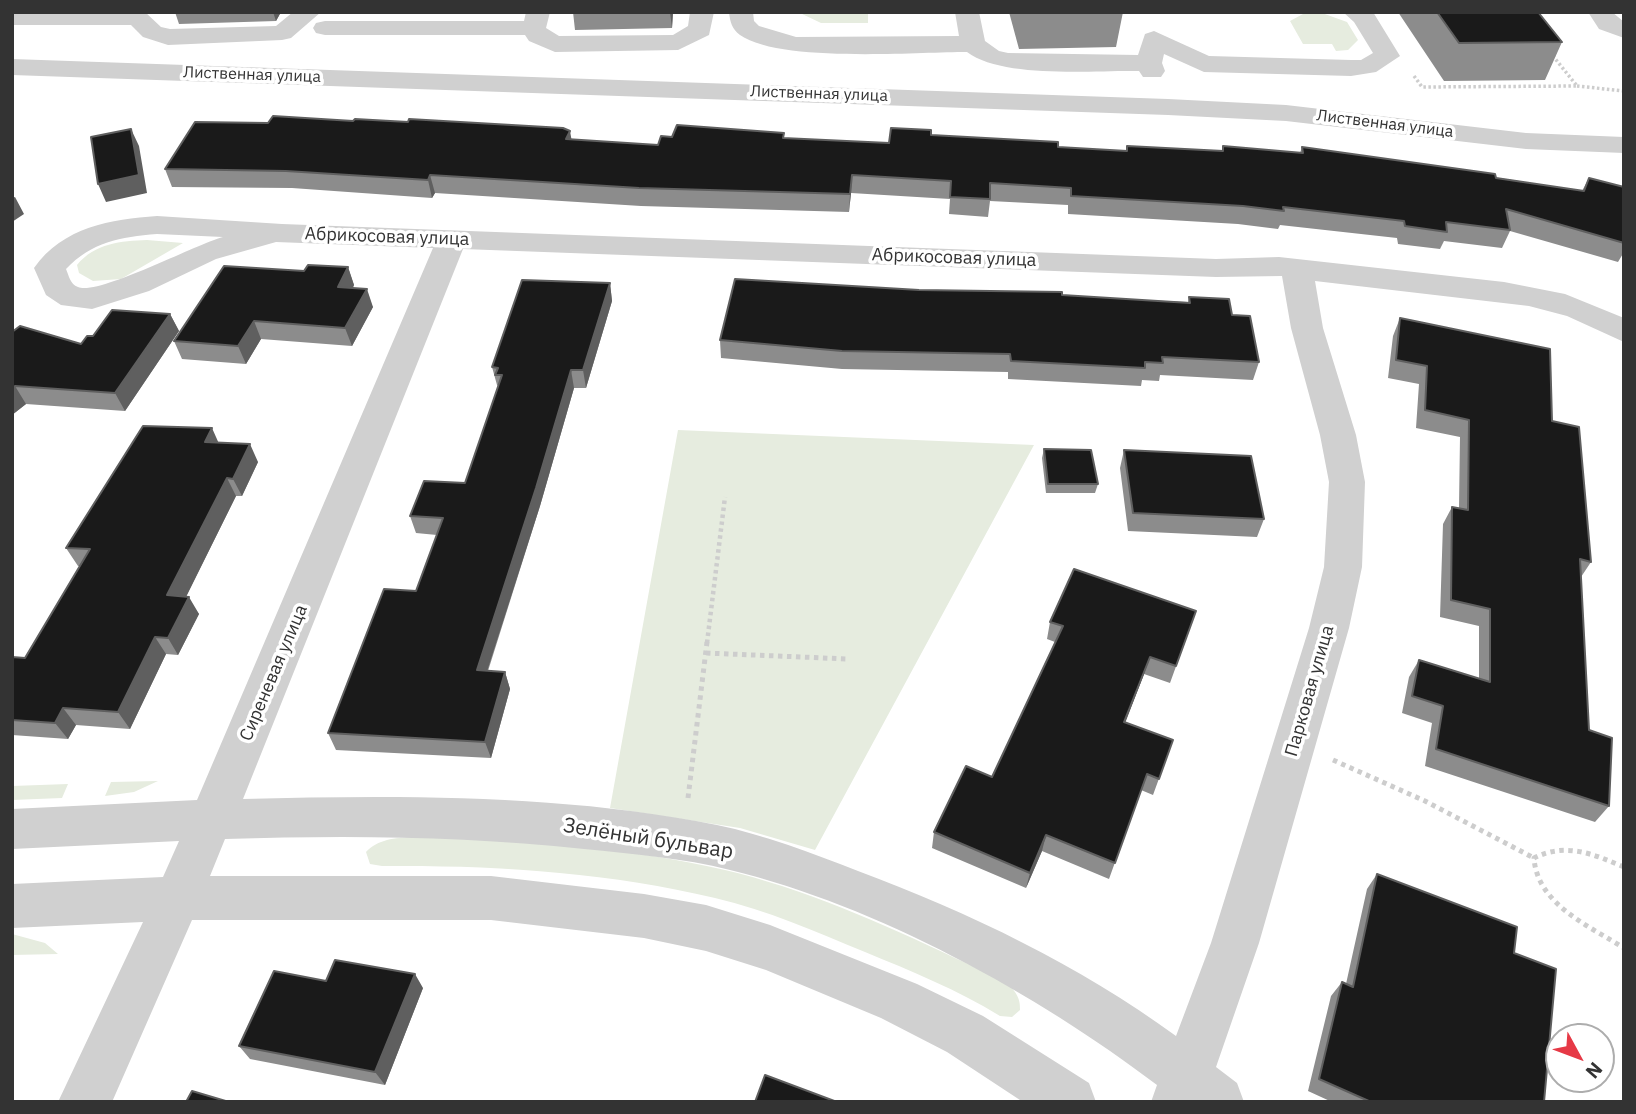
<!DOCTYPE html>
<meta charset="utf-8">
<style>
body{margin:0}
#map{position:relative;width:1636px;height:1114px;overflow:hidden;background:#fff;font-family:"IBM Plex Sans",sans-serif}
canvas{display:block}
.frame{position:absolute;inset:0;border:14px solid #333;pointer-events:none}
.north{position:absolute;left:1545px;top:1023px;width:70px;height:70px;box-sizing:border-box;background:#fff;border:2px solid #adadad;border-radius:50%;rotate:131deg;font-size:19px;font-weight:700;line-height:28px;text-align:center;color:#333}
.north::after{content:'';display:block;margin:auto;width:24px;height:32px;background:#e63946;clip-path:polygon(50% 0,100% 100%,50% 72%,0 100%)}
</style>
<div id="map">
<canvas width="1636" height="1114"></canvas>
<div class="frame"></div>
<div class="north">N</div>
</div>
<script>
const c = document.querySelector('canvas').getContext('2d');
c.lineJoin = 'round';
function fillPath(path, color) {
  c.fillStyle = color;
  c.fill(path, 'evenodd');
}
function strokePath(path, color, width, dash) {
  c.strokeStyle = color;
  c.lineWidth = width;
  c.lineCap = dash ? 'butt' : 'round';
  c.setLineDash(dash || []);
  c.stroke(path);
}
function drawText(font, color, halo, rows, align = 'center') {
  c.font = font + ' "IBM Plex Sans",sans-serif';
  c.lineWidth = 7;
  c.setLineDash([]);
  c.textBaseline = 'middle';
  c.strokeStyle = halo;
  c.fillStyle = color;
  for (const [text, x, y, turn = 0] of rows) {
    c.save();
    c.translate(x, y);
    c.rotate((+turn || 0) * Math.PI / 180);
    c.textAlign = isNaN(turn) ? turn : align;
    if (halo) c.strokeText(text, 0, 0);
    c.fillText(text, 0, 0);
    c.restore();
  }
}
const green = new Path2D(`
 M868 12V23H821L800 13Z
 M1322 13 1347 22 1358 40 1348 50 1336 51 1332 44H1303L1290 21 1303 14Z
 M147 240 183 243 121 279 93 281 79 273 77 265C95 243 121 241 147 240Z
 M678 430 1034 445 815 850 740 828 610 808Z
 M158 781 134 792 105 796 111 782Z
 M68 784 62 798 12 800V786Z
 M445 838C538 841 634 849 725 870 802 888 884 924 955 958 977 968 1023 980 1020 1010L1012 1017 1000 1016C958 990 911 971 865 952 816 932 767 910 715 898 607 872 493 865 382 866L370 864 366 852C385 832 418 839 445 838Z
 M12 934 45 943 58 954 12 955Z`);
const pathFar2 = new Path2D(`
 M1414 76 1422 87 1577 86 1553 56
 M1577 86 1624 91`);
const pathFar1 = new Path2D(`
 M707 643 725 497`);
const path = new Path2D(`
 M706 653 848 659
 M1333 760 1425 801 1534 858
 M688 798 707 642
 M1624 867C1593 854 1566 842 1534 858 1537 904 1589 926 1624 948`);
const minor = new Path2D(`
 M12 12H145L161 27 170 29 276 26 293 12H321L291 38 282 40 168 45 143 37 131 25H12Z
 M526 12H550L546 28 559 36 673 35 688 26 690 12H714L709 35 678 50 555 52 529 41 525 35H325L316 33 313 28 316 23 325 21H524Z
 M729 12H753L754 21 759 26 796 37 959 36 955 12H979L985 41 999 51 1008 53 1138 55 1145 34 1154 31 1209 56 1351 60H1361L1373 53 1354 22 1343 12H1373L1400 56 1376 72 1351 76 1204 72 1164 54 1162 63 1165 71 1161 77H1143L1139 71C1093 70 1003 79 967 52 915 52 780 63 740 35 732 29 730 22 729 12Z
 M1588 12H1612L1624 22V38L1599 29Z
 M12 59 1168 99 1286 105 1526 133 1624 137V153L1526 149 1286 121 1168 115 12 75Z
 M157 216 282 224 1216 259 1279 257 1504 282 1565 294 1624 318V342L1567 316 1529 306 1315 281 1323 328 1356 435 1365 482 1362 567 1349 628 1259 943 1216 1067 1237 1083 1244 1102H1151L1157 1085C1037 994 878 906 730 870 683 858 633 854 584 849 465 836 345 835 225 839L210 876H491L644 894 706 905 770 925 917 984 983 1016 1089 1083 1096 1102H1023L947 1052 881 1018 766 970 706 951 644 938 491 920H192L112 1102H58L143 922 12 928V884L163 877 179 841 12 849V809L197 800 433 248 276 242 216 259 149 291 92 309 61 305 46 295 34 268C63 227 111 219 157 216ZM157 234 223 237C194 245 98 296 78 287 70 284 69 276 66 269 92 242 120 237 157 234ZM463 249 1216 277 1282 276 1291 328 1320 435 1329 482 1324 567 1309 628 1211 943 1176 1036C1079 965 970 913 858 871 812 853 765 835 717 825 562 794 399 795 243 799Z`);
const wall = new Path2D(`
 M175 12H281L276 21 179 24Z
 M573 12H673L672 28 575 30Z
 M1009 12H1123L1116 47 1019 49Z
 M1398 12H1538L1562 42 1545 80 1444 81Z
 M931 135 1058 147 1126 151 1127 146 1222 151 1223 146 1300 153 1302 147 1582 191 1589 178 1624 187V252L1618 262 1510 231 1502 248 1444 241 1440 249 1398 244 1397 238 1280 225 1278 229 1238 224 1068 214V205L990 201 988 217 949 214 950 199 851 193 849 212 641 206 435 193 432 198 292 188 172 187 165 169 572 140 658 145 672 137 784 138 889 143Z
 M348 267 354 285 353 288 373 307 352 346 261 339 246 364 182 359 174 341 304 271Z
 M610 283 612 301 586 388H574L540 506 488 671 505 672 510 689 491 758 336 750 328 733 416 591 437 535 416 533 410 516 465 483 498 386 497 385 492 367Z
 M919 290 1188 302 1189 297 1232 315 1259 362 1253 380 1160 375 1159 381 1142 380 1141 386 1008 379V372L842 369 721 358 720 340Z
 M170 314 179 331 125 411 26 404 12 415V332L81 344 93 336Z
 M1400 318 1552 421 1591 562 1581 577 1589 730 1609 806 1595 822 1425 766 1432 723 1402 713 1409 677 1419 660 1479 679V626L1440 617 1443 524 1452 507 1459 508 1460 437 1416 428 1419 384 1388 378 1393 336Z
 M219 443 258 462 242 496H236L186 597 199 614 178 655 166 654 130 729 76 725 68 739 12 735V657L25 658 80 566H78L66 548Z
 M1044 449 1098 484 1095 493H1046L1042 458Z
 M1124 450 1264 519 1257 537 1128 531 1120 468Z
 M1196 611 1170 683 1144 674 1125 722 1173 740 1153 795 1141 790 1109 879 1042 851 1026 888 932 848 934 832 992 777 1055 642 1047 639 1050 622Z
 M1377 874 1514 953 1544 1102H1332L1308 1091 1331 996 1342 982 1346 984 1367 889Z
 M326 981 423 988 385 1085 250 1059 239 1046Z`);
const shadedWall = new Path2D(`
 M273 12H281L276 21Z
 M670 12H673L672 28Z
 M131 129 139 146 147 193 106 202 98 184Z
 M570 131 573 148 566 139Z
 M430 175 435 193 432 198 428 180Z
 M852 175 851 193 849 212 850 194Z
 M15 197 24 214 12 222V198Z
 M348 267 354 285 344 304 338 287Z
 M610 283 612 301 586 388 583 370Z
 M367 289 373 307 352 346 345 328Z
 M170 314 179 331 125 411 115 393Z
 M254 321 261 339 246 364 238 346Z
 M571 370 574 388 540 506 482 687 477 670Z
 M15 386 26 404 12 415V388Z
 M212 428 220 446 205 442Z
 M250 444 258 462 242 496 233 479Z
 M227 478 236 496 178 613 167 595Z
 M189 597 199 614 178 655 168 638Z
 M155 637 166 654 130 729 118 712Z
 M1150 657 1144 674 1119 739 1124 722Z
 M505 672 510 689 491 758 485 742Z
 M63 708 76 725 68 739 55 723Z
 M1046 835 1042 851 1026 888 1030 873Z
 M415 974 423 988 385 1085 375 1072Z`);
const building = new Path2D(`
 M1437 12H1538L1562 42 1459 43Z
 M273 116 353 121 355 119 408 122 409 119 563 128 570 131 566 139 658 145 661 136 672 137 677 125 784 133 783 138 889 143 891 128 931 130V135L1058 142V147L1127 151V146L1223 151V146L1303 153 1302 147 1495 174 1496 178 1584 191 1589 178 1624 187V243L1506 209 1510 230 1446 222 1447 232 1405 226 1404 221 1283 207 1284 211 1243 206 1071 196V188L990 183V199L950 197 951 181 852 175 850 194 639 188 430 175 428 180 286 171 165 169 195 122 268 123Z
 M131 129 139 175 98 184 91 137Z
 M308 265 348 267 338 287 367 289 345 328 254 321 238 346 174 341 224 266 304 271Z
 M735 279 919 290 1062 292V295L1190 303 1189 297 1229 299 1232 315 1250 316 1259 362 1162 357 1163 363 1145 362V368L1011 361 1010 354 842 351 720 340Z
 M522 280 610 283 583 370H571L536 488 477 670 505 672 485 742 328 733 384 589 416 591 443 518 410 516 424 481 465 483 502 375H495L498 368 492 367Z
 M112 310 170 314 115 393 15 386 12 388V332L20 326 81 344 87 336H93Z
 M1400 318 1550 349 1552 421 1579 427 1591 562 1580 559 1589 730 1612 738 1609 806 1436 749 1443 706 1412 696 1419 660 1490 682V609L1451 600 1452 507 1468 510 1469 420 1425 410 1427 366 1396 360Z
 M143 426 212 428 205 442 250 444 233 479 227 478 167 595 189 597 168 638 155 637 118 712 63 708 55 723 12 720V657L25 658 90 549 66 548Z
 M1044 449 1091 450 1098 484H1048Z
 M1124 450 1251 456 1264 519 1133 513Z
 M1074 569 1196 611 1176 666 1150 657 1124 722 1173 740 1159 779 1147 774 1115 863 1046 835 1030 873 934 832 966 766 992 777 1063 626 1050 622Z
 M1377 874 1517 927 1514 953 1556 969 1544 1102H1371L1319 1079 1342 982 1353 987Z
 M335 960 415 974 375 1072 239 1046 274 971 326 981Z
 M765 1075 837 1102H755Z
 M192 1091 229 1102H186Z`);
const farStreetnames = [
 ["Лиственная улица",252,75,2],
 ["Лиственная улица",819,94,2],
 ["Лиственная улица",1385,124,7]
];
const streetNames = [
 ["Абрикосовая улица",387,237,2],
 ["Абрикосовая улица",954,258,2],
 ["Сиреневая улица",274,673,-67],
 ["Парковая улица",1310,691,-74]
];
const nearStreetnames = [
 ["Зелёный бульвар",648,839,9]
];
fillPath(green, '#e6ecdf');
strokePath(pathFar2, '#cdcdcd', 3.5, [2.5, 2.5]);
strokePath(pathFar1, '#cdcdcd', 4.5, [3.5, 3.5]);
strokePath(path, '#cdcdcd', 5, [4.5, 4.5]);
fillPath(minor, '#d0d0d0');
fillPath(wall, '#8c8c8c');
fillPath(shadedWall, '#5f5f5f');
fillPath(building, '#1a1a1a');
strokePath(building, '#5f5f5f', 2);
drawText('16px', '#333', '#fff', farStreetnames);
drawText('18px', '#333', '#fff', streetNames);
drawText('21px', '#333', '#fff', nearStreetnames);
</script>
